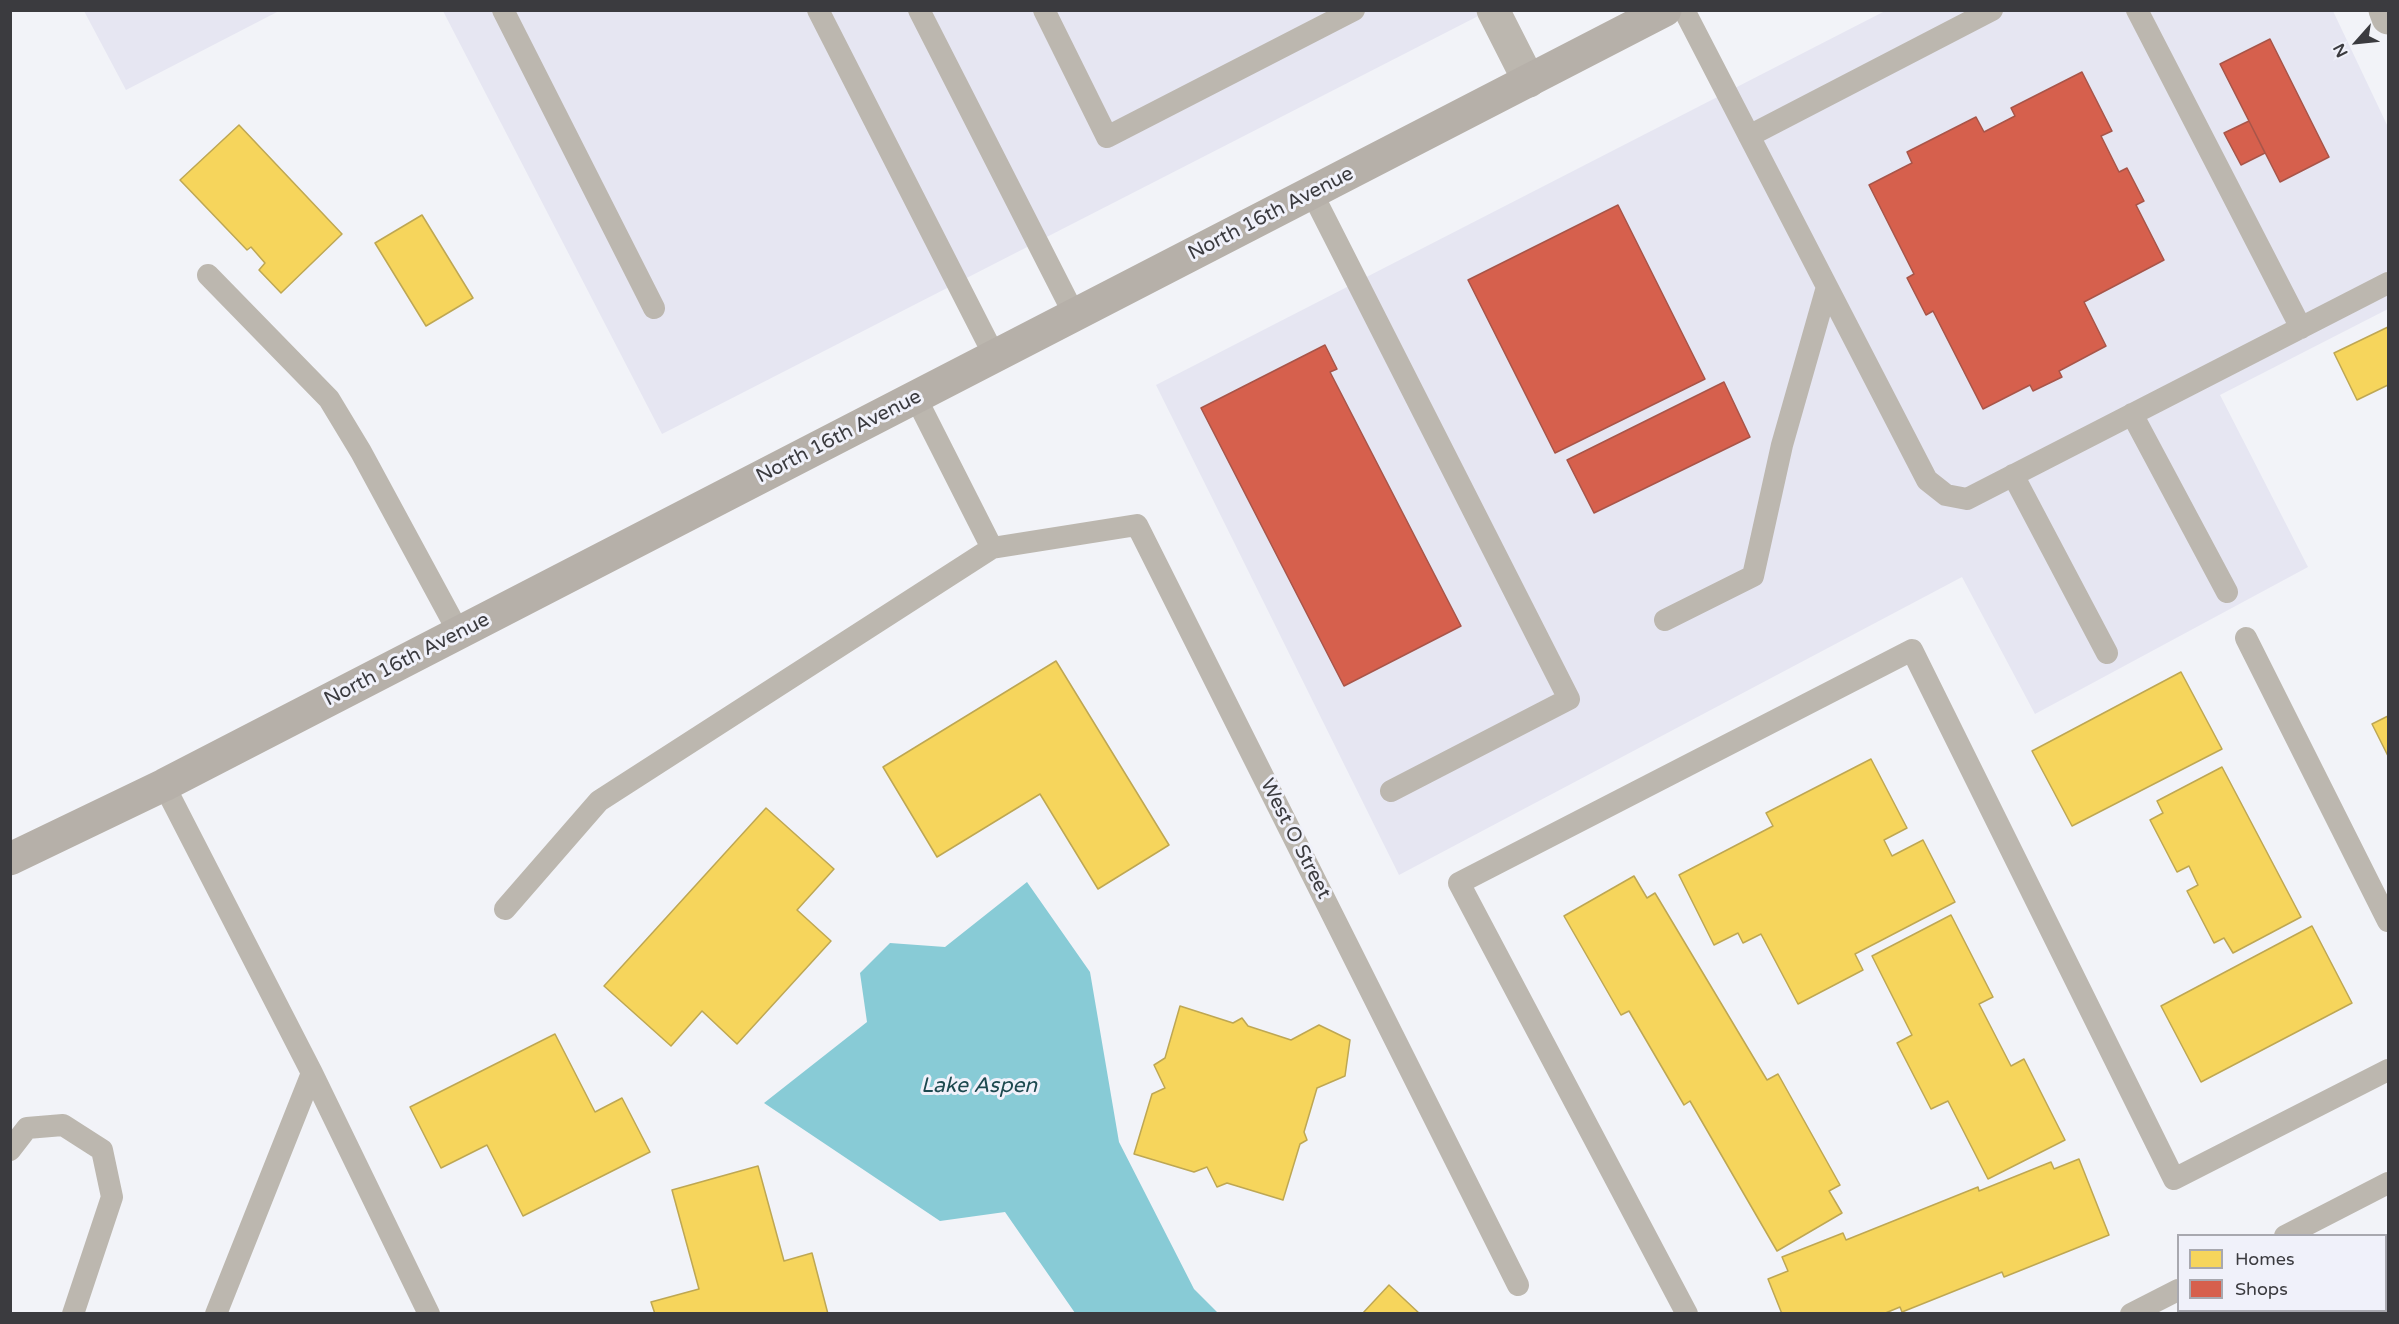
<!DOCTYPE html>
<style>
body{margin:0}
#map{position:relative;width:2399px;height:1324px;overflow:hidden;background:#f2f3f8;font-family:"Varela Round",sans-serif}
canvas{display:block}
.frame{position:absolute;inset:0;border:12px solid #3b3b3f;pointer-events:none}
.legend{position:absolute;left:2177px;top:1234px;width:210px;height:78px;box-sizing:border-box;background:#f0f1fa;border:2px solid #a8a8af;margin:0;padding:8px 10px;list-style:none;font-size:18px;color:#3b3b3f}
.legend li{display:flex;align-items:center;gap:12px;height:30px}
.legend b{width:30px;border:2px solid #a8a8af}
.north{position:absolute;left:2327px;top:12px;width:60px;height:60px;-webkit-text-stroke:4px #f0f1fa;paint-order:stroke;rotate:243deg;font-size:16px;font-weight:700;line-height:24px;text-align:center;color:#3b3b3f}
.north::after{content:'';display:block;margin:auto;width:21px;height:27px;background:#3b3b3f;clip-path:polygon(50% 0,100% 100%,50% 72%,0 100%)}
</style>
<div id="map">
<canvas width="2399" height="1324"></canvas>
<div class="frame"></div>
<ul class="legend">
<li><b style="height:16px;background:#f6d55c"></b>Homes</li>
<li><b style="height:16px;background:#d6604d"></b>Shops</li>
</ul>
<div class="north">N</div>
</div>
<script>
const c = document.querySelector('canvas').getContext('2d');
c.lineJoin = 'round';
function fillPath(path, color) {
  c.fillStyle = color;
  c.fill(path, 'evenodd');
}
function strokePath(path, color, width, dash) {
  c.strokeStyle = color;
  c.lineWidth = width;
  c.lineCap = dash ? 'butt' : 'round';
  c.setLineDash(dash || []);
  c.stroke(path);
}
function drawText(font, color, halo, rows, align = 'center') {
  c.font = font + ' "Varela Round",sans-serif';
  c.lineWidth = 6;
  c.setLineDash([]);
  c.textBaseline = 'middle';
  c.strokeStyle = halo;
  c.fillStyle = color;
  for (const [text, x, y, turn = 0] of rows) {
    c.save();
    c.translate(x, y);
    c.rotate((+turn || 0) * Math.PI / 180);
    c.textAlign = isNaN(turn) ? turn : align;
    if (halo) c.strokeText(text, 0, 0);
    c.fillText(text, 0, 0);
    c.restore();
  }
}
const built = new Path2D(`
 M84 11H279L126 90Z
 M443 11H1488L662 434Z
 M1885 11H2333L2388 127V309L2220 395 2308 567 2035 714 1962 577 1399 875 1156 385Z`);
const water = new Path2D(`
 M1027 882 1090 972 1119 1142 1194 1289 1218 1313H1075L1005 1212 940 1221 764 1103 867 1022 860 973 890 943 945 947Z`);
const homes = new Path2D(`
 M239 125 342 234 281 293 259 270 265 263 251 247 247 250 180 180Z
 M422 215 473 298 426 326 375 243Z
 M2388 327V385L2357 400 2334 353Z
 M1056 661 1169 845 1098 889 1040 794 937 857 883 767Z
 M2181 672 2222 749 2072 826 2032 751Z
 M2388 716V756L2372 724Z
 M1871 759 1907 828 1884 840 1892 856 1923 840 1955 902 1855 954 1863 970 1798 1004 1761 934 1743 943 1738 933 1714 945 1679 875 1773 826 1766 813Z
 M2222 767 2301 917 2233 953 2224 938 2214 943 2187 891 2198 885 2189 866 2177 872 2150 820 2163 813 2157 801Z
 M766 808 834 869 797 910 831 941 737 1044 702 1011 671 1046 604 986Z
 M1634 876 1647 898 1655 893 1767 1080 1778 1074 1840 1185 1829 1191 1842 1213 1777 1251 1690 1101 1684 1105 1629 1011 1621 1015 1564 916Z
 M1951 915 1993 997 1979 1004 2011 1066 2024 1059 2065 1140 1988 1179 1948 1101 1931 1109 1897 1043 1912 1035 1872 956Z
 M2312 926 2352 1003 2201 1082 2161 1006Z
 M1180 1006 1233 1023 1242 1018 1248 1026 1291 1040 1319 1025 1350 1040 1345 1076 1317 1088 1304 1132 1307 1140 1300 1144 1283 1200 1227 1183 1217 1187 1207 1167 1194 1172 1134 1154 1152 1094 1165 1088 1154 1065 1165 1058Z
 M555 1034 595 1112 622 1098 650 1152 523 1216 487 1145 441 1168 410 1107Z
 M2079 1159 2109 1235 2004 1277 2002 1272 1902 1312 1900 1307 1883 1314H1782L1768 1279 1788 1271 1782 1257 1843 1233 1846 1240 1978 1187 1979 1191 2051 1162 2054 1169Z
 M758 1166 784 1261 812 1253 828 1314H655L651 1302 699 1289 672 1190Z
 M2388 1276V1314H2304L2310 1310H2386V1278Z
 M1389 1285 1420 1314H1362Z`);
const shops = new Path2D(`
 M2270 39 2329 157 2280 182 2220 64Z
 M2082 72 2112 131 2101 136 2119 172 2127 168 2144 201 2136 205 2164 260 2084 302 2106 346 2059 371 2062 377 2033 391 2030 385 1983 409 1933 311 1926 315 1907 278 1914 274 1869 185 1912 163 1907 152 1976 117 1984 132 2015 116 2011 108Z
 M2249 121 2265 153 2241 165 2224 133Z
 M1618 205 1705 379 1555 453 1468 280Z
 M1325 345 1337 369 1330 372 1461 626 1344 686 1201 408Z
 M1724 382 1750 437 1594 513 1567 460Z`);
const service = new Path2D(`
 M503 10 654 308
 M818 10 995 357
 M919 10 1075 316
 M1044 10 1107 137 1354 10
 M1684 10 1927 480 1946 495 1967 499 2388 283
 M2137 10 2301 328
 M1749 136 1992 10
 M1312 193 1569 699 1391 791
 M208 275 329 399 361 452 459 633
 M916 398 992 548
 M2132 414 2227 592
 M2013 475 2107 653
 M1665 620 1753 576 1782 445 1827 287
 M2246 638 2388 921
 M164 785 312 1073 429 1314
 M505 909 599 801 992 548 1137 525 1518 1285
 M10 1150 27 1128 63 1125 102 1150 112 1197 73 1314
 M2285 1236 2388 1183
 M216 1314 312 1073
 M1687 1314 1459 883 1912 650 2174 1179 2388 1070
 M2131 1314 2178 1290`);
const minor = new Path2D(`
 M1493 10 1529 81`);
const tertiary = new Path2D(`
 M2385 10 2388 18`);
const primary = new Path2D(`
 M10 859 164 785 1665 10`);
const streetNames = [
 ["North 16th Avenue",1271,214,-27],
 ["North 16th Avenue",839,437,-27],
 ["North 16th Avenue",407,660,-27],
 ["West O Street",1295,839,63]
];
const waterNames = [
 ["Lake Aspen",979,1086]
];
fillPath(built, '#e6e6f2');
fillPath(water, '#88cbd6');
fillPath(homes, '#f6d55c');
strokePath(homes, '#bea753', 1.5);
fillPath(shops, '#d6604d');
strokePath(shops, '#a85549', 1.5);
strokePath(service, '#bcb7af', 22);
strokePath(minor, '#bcb7af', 33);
strokePath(tertiary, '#bcb7af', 33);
strokePath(primary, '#b6b0a9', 33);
drawText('20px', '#3b3b3f', '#f0f1fa', streetNames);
drawText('italic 21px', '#1d494f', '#f0f1fa', waterNames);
</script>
